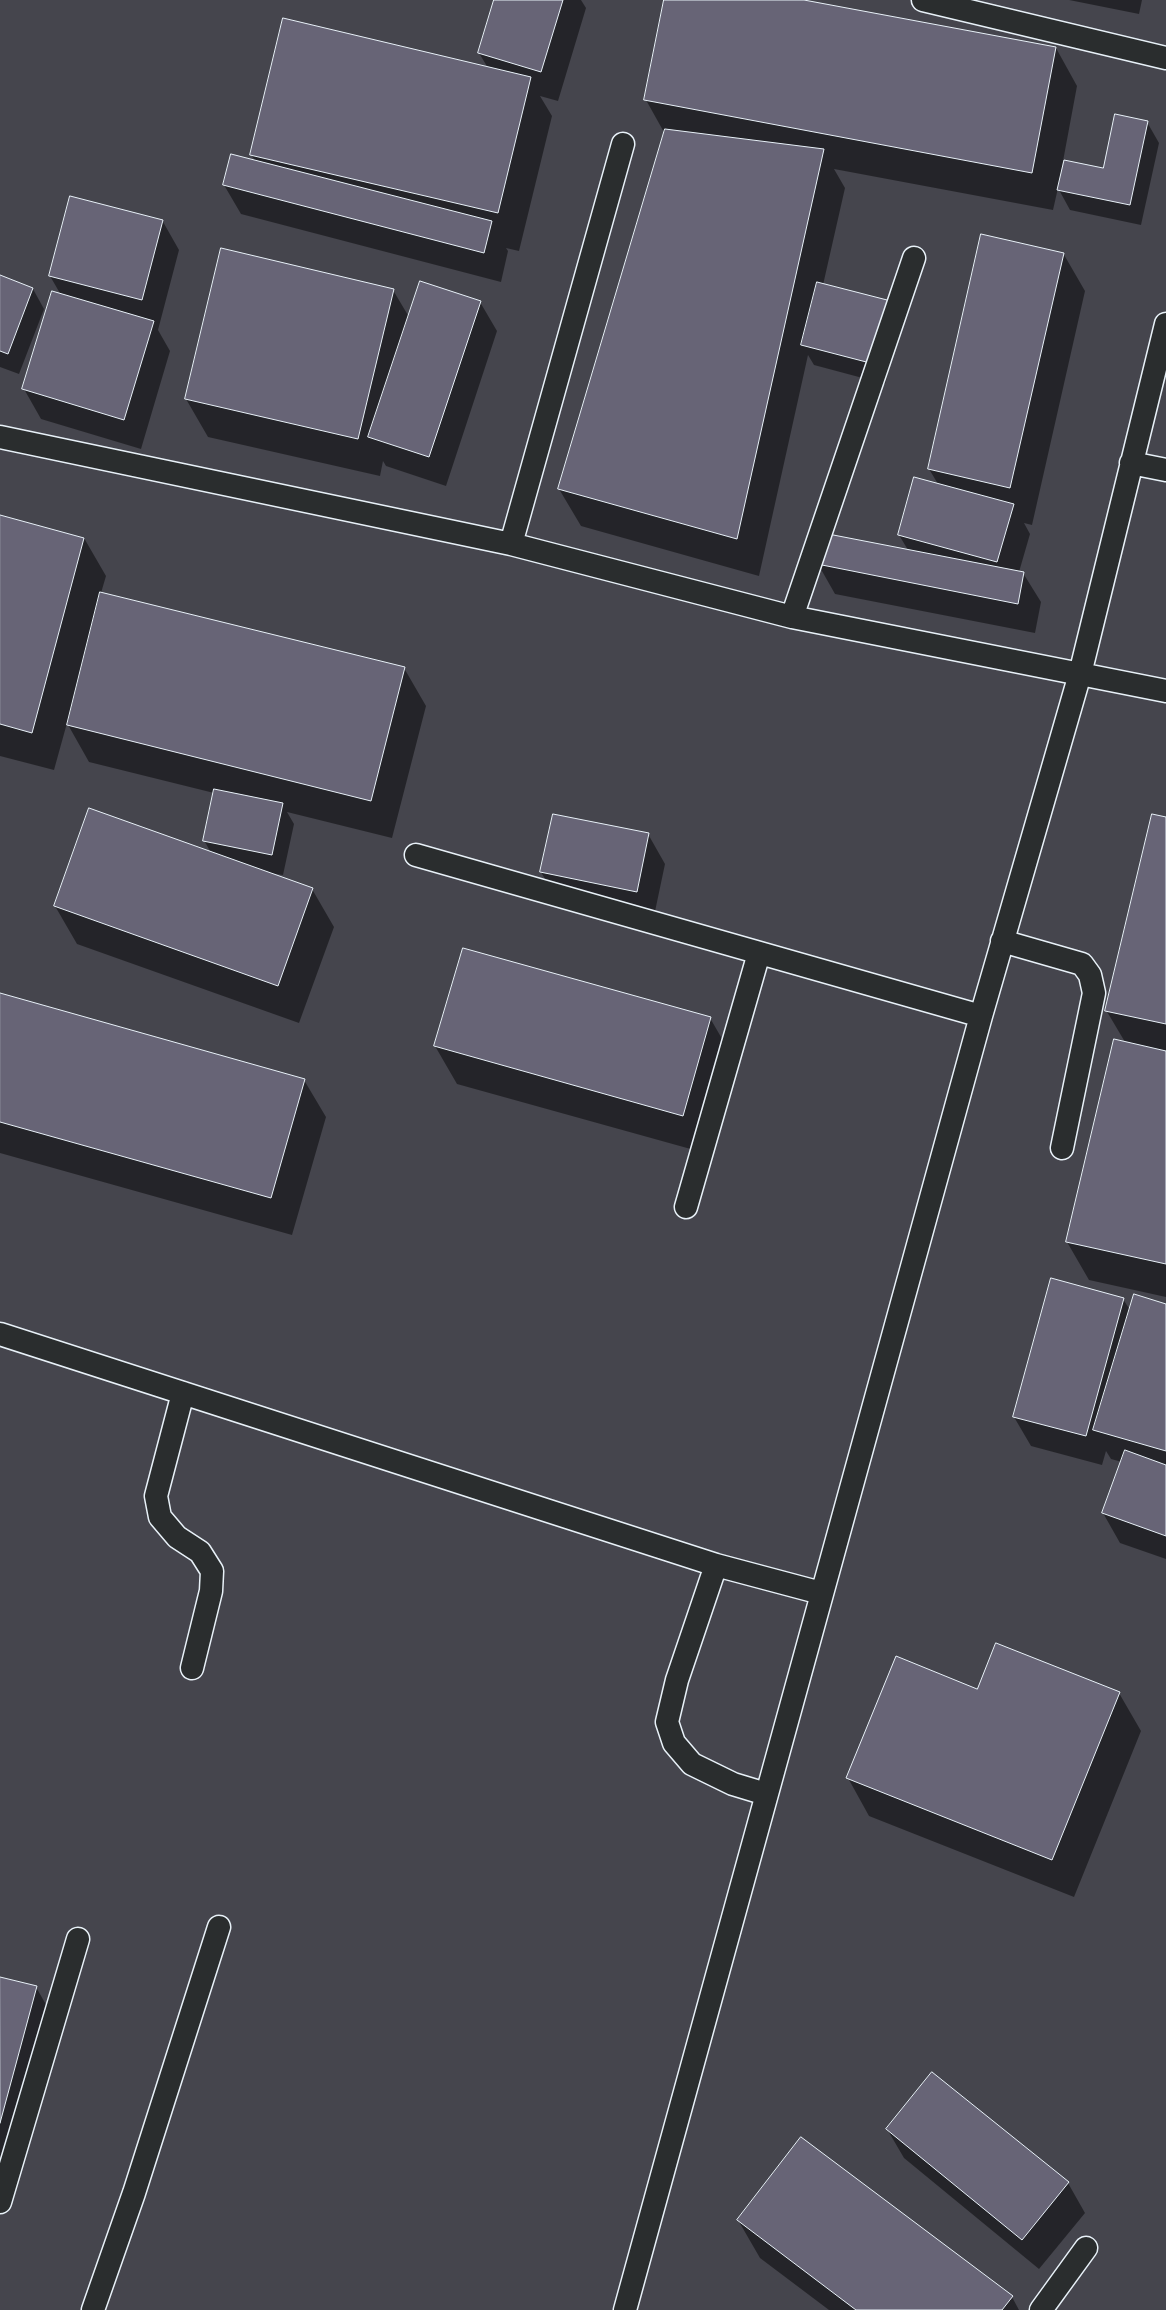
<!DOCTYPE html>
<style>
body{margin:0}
canvas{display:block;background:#36383c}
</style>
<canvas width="1166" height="2310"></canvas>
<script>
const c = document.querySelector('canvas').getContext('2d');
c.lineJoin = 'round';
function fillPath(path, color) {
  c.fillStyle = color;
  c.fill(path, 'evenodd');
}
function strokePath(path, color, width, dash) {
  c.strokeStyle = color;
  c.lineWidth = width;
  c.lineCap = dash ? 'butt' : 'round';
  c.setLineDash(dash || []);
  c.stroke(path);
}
const built = new Path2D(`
 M0 0H1166V2310H0Z`);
const shadow = new Path2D(`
 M495 0H581L586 8 558 101 540 96 552 116 519 251 506 248 508 251 501 282 241 214 224 185 255 161 251 154 488 68 479 53Z
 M665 0H798L1056 48 1077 86 1061 172 1104 170 1147 122 1159 143 1141 225 1070 210 1058 188 1053 210 834 169 845 188 823 285 902 322 885 384 814 365 808 355 759 576 581 526 559 489 665 134 646 100Z
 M1069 0H1142L1139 14Z
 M162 220 179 250 158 330 170 351 141 449 41 419 24 389 61 295 50 276Z
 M982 235 1063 253 1085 291 1032 525 1024 523 1030 534 1019 572 1023 573 1041 602 1035 633 835 594 818 564 908 550 899 535 938 484 929 469Z
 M0 277 33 289 44 309 19 374 0 367Z
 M393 290 409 317 480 302 497 331 446 486 386 466 383 461 380 476 208 437 186 399Z
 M0 517 84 538 106 576 101 593 404 668 426 706 392 838 287 812 294 824 283 875 269 873 312 889 334 927 299 1023 77 944 55 906 211 853 204 840 214 793 89 762 67 723 54 770 0 756Z
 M1166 818V1297L1089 1280 1067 1242 1125 1042 1106 1010Z
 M648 834 665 864 653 921 558 902 541 872Z
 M0 994 304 1080 326 1117 292 1235 0 1153Z
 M710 1018 732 1056 705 1153 457 1084 435 1046Z
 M1123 1299 1130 1310 1166 1305V1559L1120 1543 1103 1513 1122 1462 1111 1459 1106 1451 1102 1465 1031 1446 1014 1417Z
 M978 1690 1119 1693 1141 1731 1074 1897 869 1816 848 1778Z
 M0 1978 36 1987 53 2017 0 2164Z
 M932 2073 1068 2183 1085 2213 1039 2269 904 2158 887 2129Z
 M738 2220 1012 2297 1019 2310H829L760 2258Z`);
const building = new Path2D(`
 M494 0H563L541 72 478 53Z
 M664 0H804L1056 47 1032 173 644 100Z
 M283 18 531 77 498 213 250 155Z
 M1115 114 1148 121 1130 205 1057 190 1064 160 1103 168Z
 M665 129 824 149 737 539 558 489Z
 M231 154 492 221 484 253 223 185Z
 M70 196 163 220 142 300 49 276Z
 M981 234 1064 253 1010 488 928 469Z
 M221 248 394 289 358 439 185 399Z
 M0 275 33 288 8 354 0 351Z
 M420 281 481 301 429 457 368 437Z
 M817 282 891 301 874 364 801 345Z
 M52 291 154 321 124 420 22 389Z
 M914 477 1014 504 997 562 898 535Z
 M0 515 84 538 32 733 0 724Z
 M823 533 1024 572 1018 604 817 564Z
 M100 592 405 667 371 801 67 725Z
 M214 789 283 803 272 855 203 841Z
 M89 808 313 888 278 986 54 906Z
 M553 814 649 833 637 892 540 872Z
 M1152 814 1166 817V1024L1105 1011Z
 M463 948 711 1017 683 1116 434 1046Z
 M0 993 305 1079 271 1198 0 1122Z
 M1114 1039 1166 1051V1264L1066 1242Z
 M1051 1278 1124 1298 1086 1436 1013 1417Z
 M1134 1294 1166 1304V1451L1093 1430Z
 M1125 1450 1166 1465V1536L1102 1513Z
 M996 1643 1120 1692 1052 1860 846 1778 896 1656 977 1689Z
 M0 1977 37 1986 0 2123Z
 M932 2072 1069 2182 1022 2240 886 2129Z
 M801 2137 1013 2296 1002 2310H856L737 2220Z`);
const minor = new Path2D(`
 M923 0 1166 58
 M0 437 511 544 792 617 1166 691
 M1131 463 1166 470
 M511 544 623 144
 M792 617 914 258
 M416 855 981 1016
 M1002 941 1082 964 1090 975 1094 993 1062 1148
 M686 1207 759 953
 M0 1334 716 1565 821 1593
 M183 1393 156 1496 160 1517 177 1537 200 1552 212 1571 211 1591 192 1668
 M716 1565 677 1680 667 1722 674 1743 692 1764 733 1784 766 1794
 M0 2202 78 1939
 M93 2310 134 2193 219 1927
 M625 2310 981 1016 1080 674 1166 324
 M1041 2310 1086 2248`);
fillPath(built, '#45454d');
fillPath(shadow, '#0007');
fillPath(building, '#676476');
strokePath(building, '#e8f1f8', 1);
strokePath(minor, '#e8f1f8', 25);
strokePath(minor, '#2a2d2e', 22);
</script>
